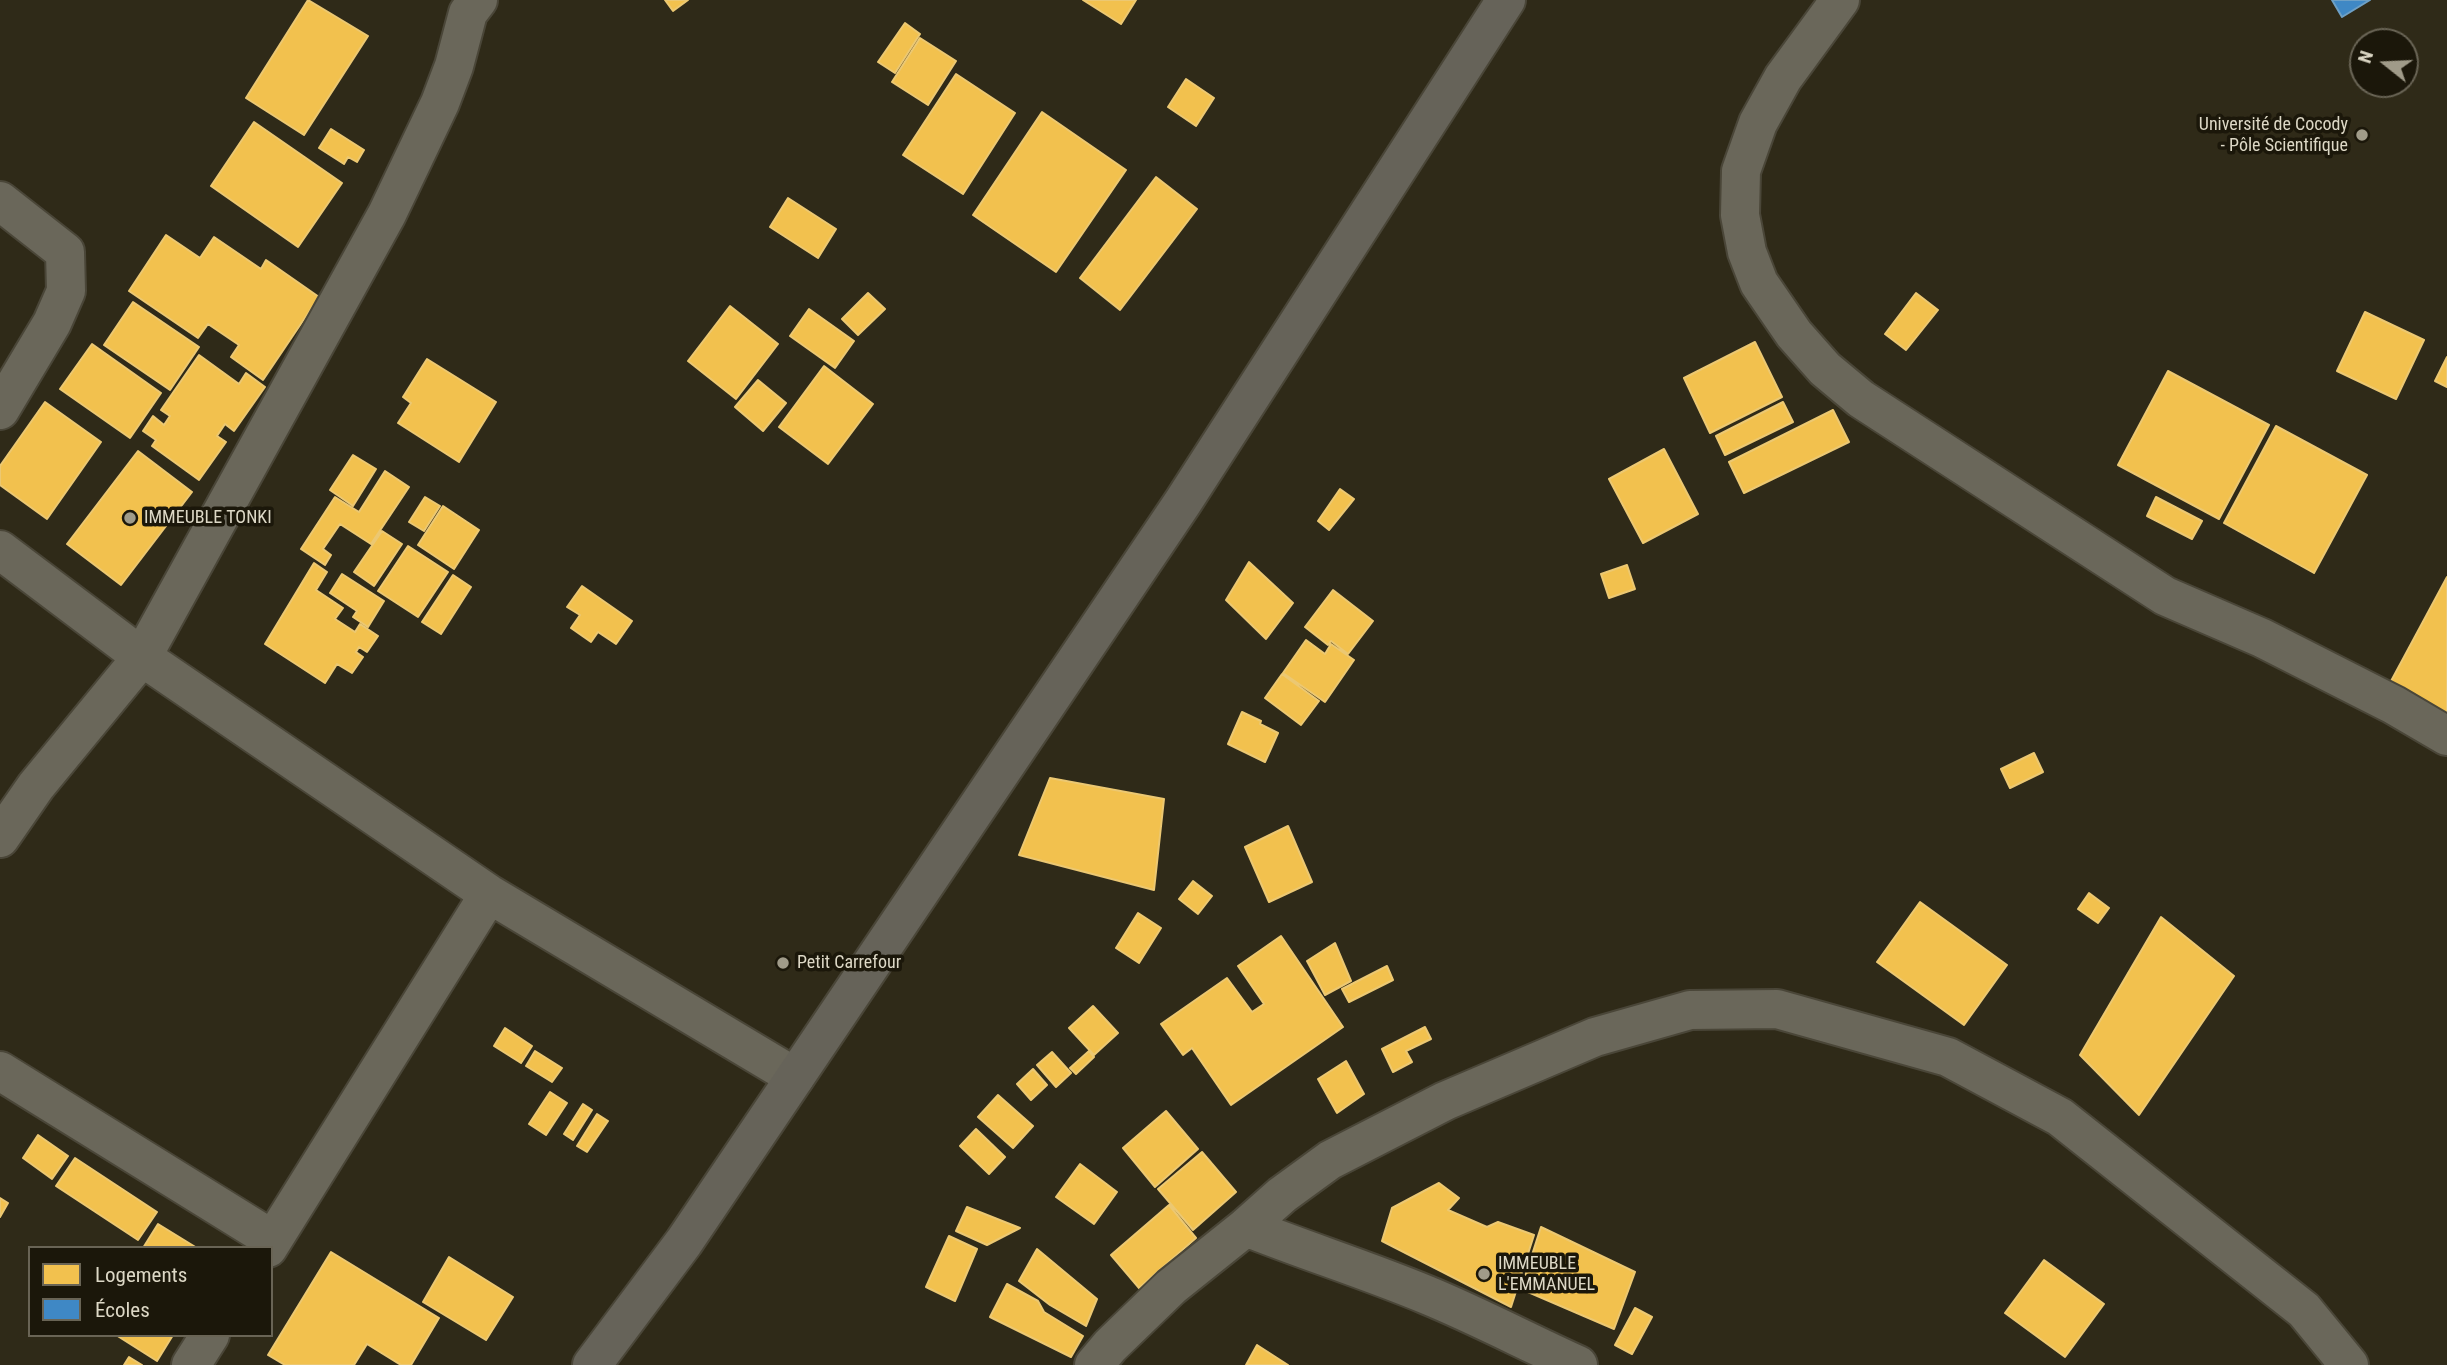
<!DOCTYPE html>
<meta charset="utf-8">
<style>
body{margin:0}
#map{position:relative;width:2447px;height:1365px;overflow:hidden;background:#2f2a18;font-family:"Roboto Condensed",sans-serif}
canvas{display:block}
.legend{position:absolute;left:28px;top:1246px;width:245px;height:91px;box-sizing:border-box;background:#1b170a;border:2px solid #696455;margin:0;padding:9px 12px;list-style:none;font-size:21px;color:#ddd8c6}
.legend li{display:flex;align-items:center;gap:14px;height:35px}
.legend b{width:35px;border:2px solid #696455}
.north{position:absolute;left:2349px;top:28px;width:70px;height:70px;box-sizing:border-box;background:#1b170a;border:2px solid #696455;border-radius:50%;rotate:288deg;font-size:19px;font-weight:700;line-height:28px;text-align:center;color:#ddd8c6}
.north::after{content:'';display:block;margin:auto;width:24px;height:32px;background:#a09b89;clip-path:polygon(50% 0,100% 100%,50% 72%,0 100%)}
</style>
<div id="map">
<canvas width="2447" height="1365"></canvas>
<ul class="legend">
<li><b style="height:19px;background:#f2c14e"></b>Logements</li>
<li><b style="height:19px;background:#3f88c5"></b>Écoles</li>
</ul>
<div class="north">N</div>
</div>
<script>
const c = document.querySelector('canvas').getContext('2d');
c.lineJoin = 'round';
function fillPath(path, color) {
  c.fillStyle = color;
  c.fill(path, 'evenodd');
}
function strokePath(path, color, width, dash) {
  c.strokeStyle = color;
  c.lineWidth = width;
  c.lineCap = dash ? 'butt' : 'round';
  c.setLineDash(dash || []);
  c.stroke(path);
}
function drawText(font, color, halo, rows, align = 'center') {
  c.font = font + ' "Roboto Condensed",sans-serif';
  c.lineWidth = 7;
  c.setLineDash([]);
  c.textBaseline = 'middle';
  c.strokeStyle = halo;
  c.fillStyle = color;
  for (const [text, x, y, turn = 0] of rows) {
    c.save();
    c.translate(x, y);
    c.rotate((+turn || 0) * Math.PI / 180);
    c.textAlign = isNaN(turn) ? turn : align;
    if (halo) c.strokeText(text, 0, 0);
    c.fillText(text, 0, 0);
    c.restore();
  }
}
const homes = new Path2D(`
 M308 0 368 36 304 135 246 98Z
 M665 0H688L673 11Z
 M1083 0H1136L1121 24Z
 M905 23 920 34 895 73 878 62Z
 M920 38 956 61 928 105 892 82Z
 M956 74 1015 113 963 194 903 155Z
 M1186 79 1214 98 1196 126 1168 107Z
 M1042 112 1126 170 1056 272 973 215Z
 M254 122 342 183 298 247 211 186Z
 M331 129 364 150 357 162 348 157 344 164 319 148Z
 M1156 177 1197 209 1120 310 1080 278Z
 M788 198 836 229 818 258 770 227Z
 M166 235 200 258 214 237 261 269 266 260 319 297 263 380 231 357 239 345 208 324 198 338 129 291Z
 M868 293 885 309 858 335 842 319Z
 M1916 293 1938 310 1906 350 1885 334Z
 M133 302 199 347 170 390 104 345Z
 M730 306 778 344 736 399 688 361Z
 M809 309 854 341 835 368 790 336Z
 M2365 312 2424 340 2396 399 2337 371Z
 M1755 342 1782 397 1710 433 1684 378Z
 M92 344 161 393 130 438 60 389Z
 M199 355 239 384 246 373 265 387 234 431 225 424 217 436 226 442 199 480 152 446 156 440 143 431 153 416 164 425 170 416 161 410Z
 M2447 357V387L2435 381Z
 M427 359 496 402 459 462 398 423 411 403 403 397Z
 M824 366 873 404 828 464 779 427Z
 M2168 371 2269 425 2219 519 2118 465Z
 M758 380 786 403 763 431 735 407Z
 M45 402 101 442 47 519 0 485V466Z
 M1783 402 1793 422 1725 455 1716 436Z
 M1833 410 1849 442 1744 493 1729 462Z
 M2276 426 2367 475 2314 573 2224 523Z
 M1664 449 1698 514 1643 543 1609 479Z
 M138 451 192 492 121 585 67 544Z
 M353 455 376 469 353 506 330 490Z
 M385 471 409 487 371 544 340 524 323 549 331 555 325 565 301 549 335 497 359 512Z
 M1340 489 1354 499 1329 530 1318 521Z
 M425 497 440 506 424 531 409 522Z
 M2156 497 2202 521 2192 539 2147 516Z
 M443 506 479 530 454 569 418 545Z
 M382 531 402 544 374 586 354 572Z
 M408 546 448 572 418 617 378 591Z
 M1249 562 1293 603 1266 639 1226 600Z
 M314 563 327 572 316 590 343 608 335 619 355 632 360 624 378 636 367 652 359 647 356 652 363 657 352 673 337 664 325 683 265 644Z
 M1627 565 1635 589 1609 598 1601 574Z
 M342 574 384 601 368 627 353 617 357 611 330 593Z
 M453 575 471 587 441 634 422 622Z
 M2447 577V714L2390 683Z
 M582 586 632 621 616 644 598 632 591 642 571 628 580 615 567 607Z
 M1333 590 1373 621 1348 654 1331 641 1328 645 1305 627Z
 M1306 640 1325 654 1331 644 1354 660 1325 702 1283 673Z
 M1282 674 1319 701 1301 725 1265 698Z
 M1242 712 1261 721 1260 724 1278 733 1265 762 1228 744Z
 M2034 753 2043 772 2010 788 2001 769Z
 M1050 778 1164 799 1154 890 1019 855Z
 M1288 826 1312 882 1269 902 1245 847Z
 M1193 881 1212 896 1198 914 1179 899Z
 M2089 893 2109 908 2098 923 2078 909Z
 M1920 902 2007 965 1964 1025 1877 962Z
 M1138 913 1161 928 1139 963 1116 948Z
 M2161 917 2234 976 2139 1115 2080 1055Z
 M1281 936 1343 1027 1231 1105 1192 1048 1183 1055 1161 1024 1227 978 1252 1012 1264 1004 1238 966Z
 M1335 943 1351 981 1325 995 1307 961Z
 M1387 966 1393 980 1349 1002 1342 989Z
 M1093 1006 1118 1033 1094 1055 1069 1028Z
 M1425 1027 1431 1039 1406 1051 1412 1062 1393 1072 1382 1049Z
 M505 1028 532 1046 521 1063 494 1046Z
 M535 1051 562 1068 552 1082 526 1066Z
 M1089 1051 1094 1057 1076 1074 1070 1068Z
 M1052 1052 1071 1073 1056 1087 1037 1065Z
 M1346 1061 1364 1094 1337 1113 1318 1079Z
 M1033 1069 1047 1085 1031 1100 1017 1084Z
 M550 1092 567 1103 546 1135 529 1124Z
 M998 1095 1033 1126 1013 1148 978 1117Z
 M583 1104 592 1110 573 1140 564 1134Z
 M1166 1111 1198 1149 1155 1187 1123 1148Z
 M597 1114 608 1121 587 1152 577 1146Z
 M976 1129 1005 1157 989 1174 960 1146Z
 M38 1135 68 1156 52 1179 23 1158Z
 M1202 1152 1236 1192 1193 1230 1158 1189Z
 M75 1158 157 1212 138 1240 56 1186Z
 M1080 1164 1117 1192 1094 1224 1056 1197Z
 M1439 1183 1459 1198 1448 1210 1487 1227 1498 1222 1534 1235 1511 1307 1382 1241 1392 1208Z
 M0 1198 8 1203 0 1217Z
 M1169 1205 1196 1238 1139 1288 1111 1255Z
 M967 1207 1020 1228 987 1245 956 1231Z
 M158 1224 197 1248H143Z
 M1541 1227 1635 1272 1614 1329 1521 1289Z
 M949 1236 977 1249 955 1301 926 1287Z
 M1037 1249 1097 1299 1086 1326 1050 1305 1019 1281Z
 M331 1252 439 1318 411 1365H401L367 1344 354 1365H285L268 1355Z
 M449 1257 513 1297 486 1340 423 1302Z
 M2044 1260 2104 1304 2065 1357 2005 1313Z
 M1007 1284 1038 1301 1044 1312 1083 1336 1071 1357 990 1317Z
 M1635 1308 1652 1317 1632 1354 1615 1345Z
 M116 1335H173L157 1361Z
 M1257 1345 1288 1365H1246Z
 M129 1357 142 1365H124Z`);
const schools = new Path2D(`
 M2332 0H2370L2342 17Z`);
const minor = new Path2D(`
 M1840 0 1783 78 1758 123 1741 171 1740 215 1747 252 1759 283 1794 334 1825 369 1861 399 2165 596 2262 638 2394 705 2447 736
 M0 201 65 252 66 291 52 323 0 410
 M0 550 142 657 489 894 795 1077
 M0 838 36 786 142 657 387 214 440 103 454 66 468 13 478 0
 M0 1071 273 1240
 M1246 1227C1306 1251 1367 1270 1427 1295 1478 1316 1527 1342 1578 1365
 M268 1248 489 894
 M191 1365 210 1335
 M1094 1365 1110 1346 1171 1287 1246 1227 1282 1195 1330 1160 1445 1101 1595 1037 1690 1010 1777 1009 1948 1057 2060 1117 2304 1310 2349 1365`);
const secondary = new Path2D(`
 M592 1365 684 1242 1183 502 1506 0`);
const markers = [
 [2362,135,7,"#a09b89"],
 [130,518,7,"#a09b89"],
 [783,963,7,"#a09b89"],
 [1484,1274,7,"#a09b89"]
];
const poiNames = [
 ["Université de Cocody",2348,125,"right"],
 ["- Pôle Scientifique",2348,146,"right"],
 ["IMMEUBLE TONKI",144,518],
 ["Petit Carrefour",797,963],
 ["IMMEUBLE",1498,1264],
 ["L'EMMANUEL",1498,1285]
];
fillPath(homes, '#f2c14e');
strokePath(homes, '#ecc872', 2);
fillPath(schools, '#3f88c5');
strokePath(schools, '#6ea0c5', 2);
strokePath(minor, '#4a4638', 42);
strokePath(secondary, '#4a4638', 42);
strokePath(minor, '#6a675a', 38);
strokePath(secondary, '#666359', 38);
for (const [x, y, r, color] of markers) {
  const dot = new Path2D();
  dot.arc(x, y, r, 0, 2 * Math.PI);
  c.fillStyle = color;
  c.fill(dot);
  strokePath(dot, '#1b170a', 2.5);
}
drawText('18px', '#ddd8c6', '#1b170a', poiNames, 'left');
</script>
